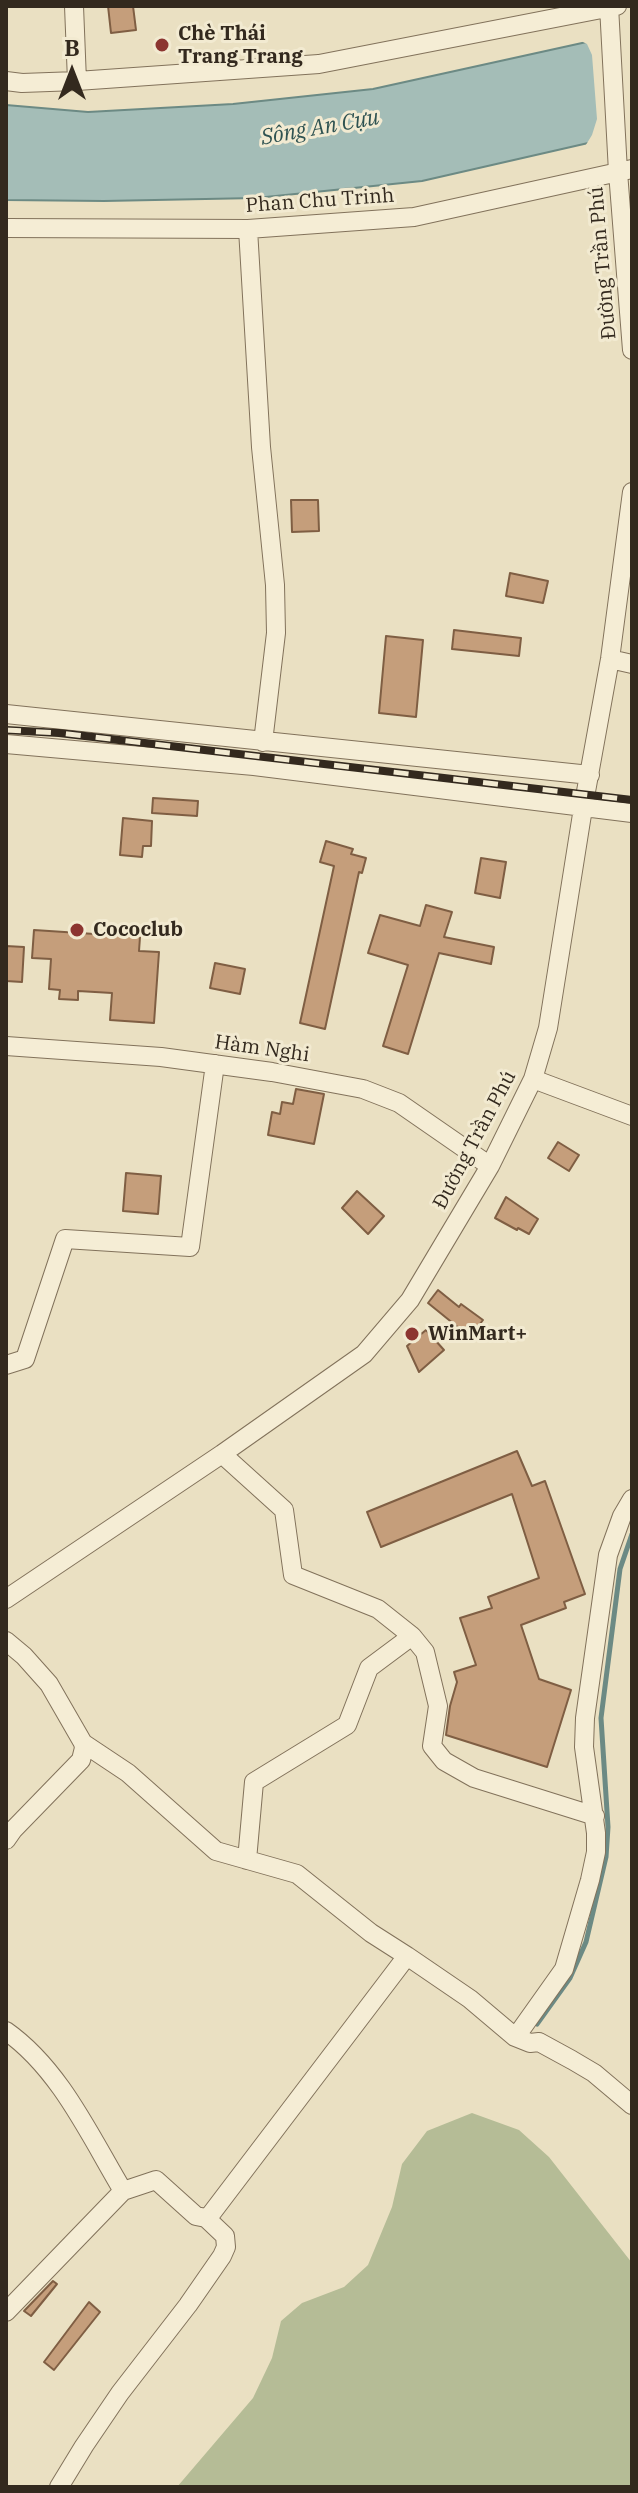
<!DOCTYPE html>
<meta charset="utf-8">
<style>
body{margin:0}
#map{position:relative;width:638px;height:2493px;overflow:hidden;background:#eae0c2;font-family:"IBM Plex Serif",serif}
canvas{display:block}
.frame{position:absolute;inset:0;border:8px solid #33291e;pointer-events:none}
.north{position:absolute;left:32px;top:32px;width:80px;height:80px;-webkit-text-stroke:6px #f2ead1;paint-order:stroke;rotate:0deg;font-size:22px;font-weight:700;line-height:32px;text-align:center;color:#33291e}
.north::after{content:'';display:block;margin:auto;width:28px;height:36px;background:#33291e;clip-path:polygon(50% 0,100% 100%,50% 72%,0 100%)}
</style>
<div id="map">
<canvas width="638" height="2493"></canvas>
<div class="frame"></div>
<div class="north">B</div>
</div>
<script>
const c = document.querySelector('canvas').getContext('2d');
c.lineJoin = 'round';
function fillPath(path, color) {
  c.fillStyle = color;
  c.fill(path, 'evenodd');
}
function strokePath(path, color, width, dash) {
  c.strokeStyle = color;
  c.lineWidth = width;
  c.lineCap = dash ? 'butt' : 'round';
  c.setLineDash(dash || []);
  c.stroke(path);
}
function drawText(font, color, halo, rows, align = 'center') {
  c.font = font + ' "IBM Plex Serif",serif';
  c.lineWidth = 6;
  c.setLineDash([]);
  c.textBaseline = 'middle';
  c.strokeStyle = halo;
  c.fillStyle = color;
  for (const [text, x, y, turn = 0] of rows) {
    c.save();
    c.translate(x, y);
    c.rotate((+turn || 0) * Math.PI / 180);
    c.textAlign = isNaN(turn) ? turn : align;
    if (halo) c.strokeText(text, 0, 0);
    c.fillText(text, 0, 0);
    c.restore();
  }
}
const cemetery = new Path2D(`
 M472 2113 519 2130 549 2157 632 2263V2487H177L253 2398 272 2358 281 2321 302 2303 344 2287 368 2265 392 2207 402 2164 427 2131Z`);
const water = new Path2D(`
 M632 32V133L422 181 256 198 104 201 6 200V105L88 112 233 104 373 89Z`);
const pier = new Path2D(`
 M632 28V137L584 148 592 135 597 119 592 55 587 44 579 40Z`);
const stream = new Path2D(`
 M537 2024 570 1978 586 1942 606 1857 608 1827 601 1718 620 1569 632 1534`);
const building = new Path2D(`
 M108 6H133L136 30 111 33Z
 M291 500H318L319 531 292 532Z
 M510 573 548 581 543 603 506 596Z
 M454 630 521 638 519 656 452 649Z
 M386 636 423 640 416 717 379 713Z
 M153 798 198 801 197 816 152 813Z
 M123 818 152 821 151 846H143L142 857 120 855Z
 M326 841 353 849 351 854 366 858 362 873 359 872 325 1029 300 1023 334 866 320 862Z
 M481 858 506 862 500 898 475 893Z
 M426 905 452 912 444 937 494 947 491 964 439 953 408 1054 383 1046 408 965 368 953 380 915 420 926Z
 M34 930 140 937 139 951 159 952 154 1023 110 1020 112 993 78 991V1000L59 999 60 990 49 989 51 959 32 958Z
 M6 946 24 947 22 982 6 981Z
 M215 963 245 969 240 994 210 988Z
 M296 1089 324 1094 314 1144 268 1135 272 1112 280 1114 282 1102 293 1104Z
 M558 1142 579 1155 569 1171 548 1158Z
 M126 1173 161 1176 158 1214 123 1211Z
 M357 1191 384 1216 368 1234 342 1208Z
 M506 1197 538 1219 529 1234 518 1228 517 1230 495 1218Z
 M438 1290 459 1307 461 1304 483 1320 470 1337 428 1303Z
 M426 1330 444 1350 419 1372 407 1346Z
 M517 1451 532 1486 545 1481 585 1594 564 1602 566 1608 521 1625 539 1679 571 1690 547 1767 446 1735 450 1706 457 1682 454 1672 476 1665 460 1618 492 1608 488 1597 539 1578 512 1494 381 1547 367 1512Z
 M53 2281 57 2284 31 2316 24 2311Z
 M89 2302 100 2312 54 2370 44 2362Z`);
const minor = new Path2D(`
 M74 6 77 81
 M609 6 618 172 632 350
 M6 81 22 83 77 81 319 64 617 6
 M6 228 248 229 414 217 632 169
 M248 229 261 447 275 585 276 633 263 742
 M610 659 632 664
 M6 714 590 775
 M6 744 254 766 632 813
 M6 1046 161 1057 272 1072 363 1089 399 1103 490 1166
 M533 1079 632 1116
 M6 1365 25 1359 65 1239 190 1247 215 1064
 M222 1454 284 1510 293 1575 378 1609 412 1636 425 1652 438 1706 432 1746 444 1761 474 1778 595 1816
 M6 1599 222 1454 364 1354 410 1300 490 1166 533 1079 548 1028 583 808 610 659 632 492
 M6 1641 24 1656 49 1684 83 1743 84 1748 81 1760 13 1830 6 1840
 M83 1743 128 1773 216 1851 297 1874 371 1933 407 1956 470 1999 515 2037 530 2043 539 2042 572 2060 594 2073 632 2105
 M247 1860 254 1782 347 1725 369 1668 412 1636
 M6 2031C60 2069 90 2136 123 2191L6 2312
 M520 2031 564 1969 590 1880 596 1852V1833L584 1747 585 1718 608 1555 622 1516 632 1499
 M123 2191 156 2180 196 2216 206 2218 211 2214 407 1956
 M59 2487 84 2446 120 2393 188 2305 222 2256 226 2247 225 2236 206 2218`);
const rail = new Path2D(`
 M6 730 59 733 632 800`);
const markers = [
 [162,45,8,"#8c3530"],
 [77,930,8,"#8c3530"],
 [412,1334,8,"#8c3530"]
];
const poiNames = [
 ["Chè Thái",178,34],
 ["Trang Trang",178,57],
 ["Cococlub",93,930],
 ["WinMart+",428,1334]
];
const streetNames = [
 ["Phan Chu Trinh",320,201,-4],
 ["Đường Trần Phú",603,263,-95],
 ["Hàm Nghi",262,1049,8],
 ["Đường Trần Phú",475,1140,-62]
];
const waterNames = [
 ["Sông An Cựu",320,128,-10]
];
fillPath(cemetery, '#b5bc96');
fillPath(water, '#a4bdb7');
strokePath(water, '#6c8a84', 2);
fillPath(pier, '#eae0c2');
strokePath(stream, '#6c8a84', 5);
fillPath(building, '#c59e7b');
strokePath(building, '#7f5e43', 2);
strokePath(minor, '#82725b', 20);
strokePath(minor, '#f5edd5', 18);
strokePath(rail, '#33291e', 8);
strokePath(rail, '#f2ead1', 5, [15]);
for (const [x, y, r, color] of markers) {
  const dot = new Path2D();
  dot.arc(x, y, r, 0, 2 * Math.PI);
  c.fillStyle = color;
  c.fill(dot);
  strokePath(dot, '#f2ead1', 3);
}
drawText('bold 20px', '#33291e', '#f2ead1', poiNames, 'left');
drawText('20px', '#33291e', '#f2ead1', streetNames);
drawText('italic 22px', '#2e5251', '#f2ead1', waterNames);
</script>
